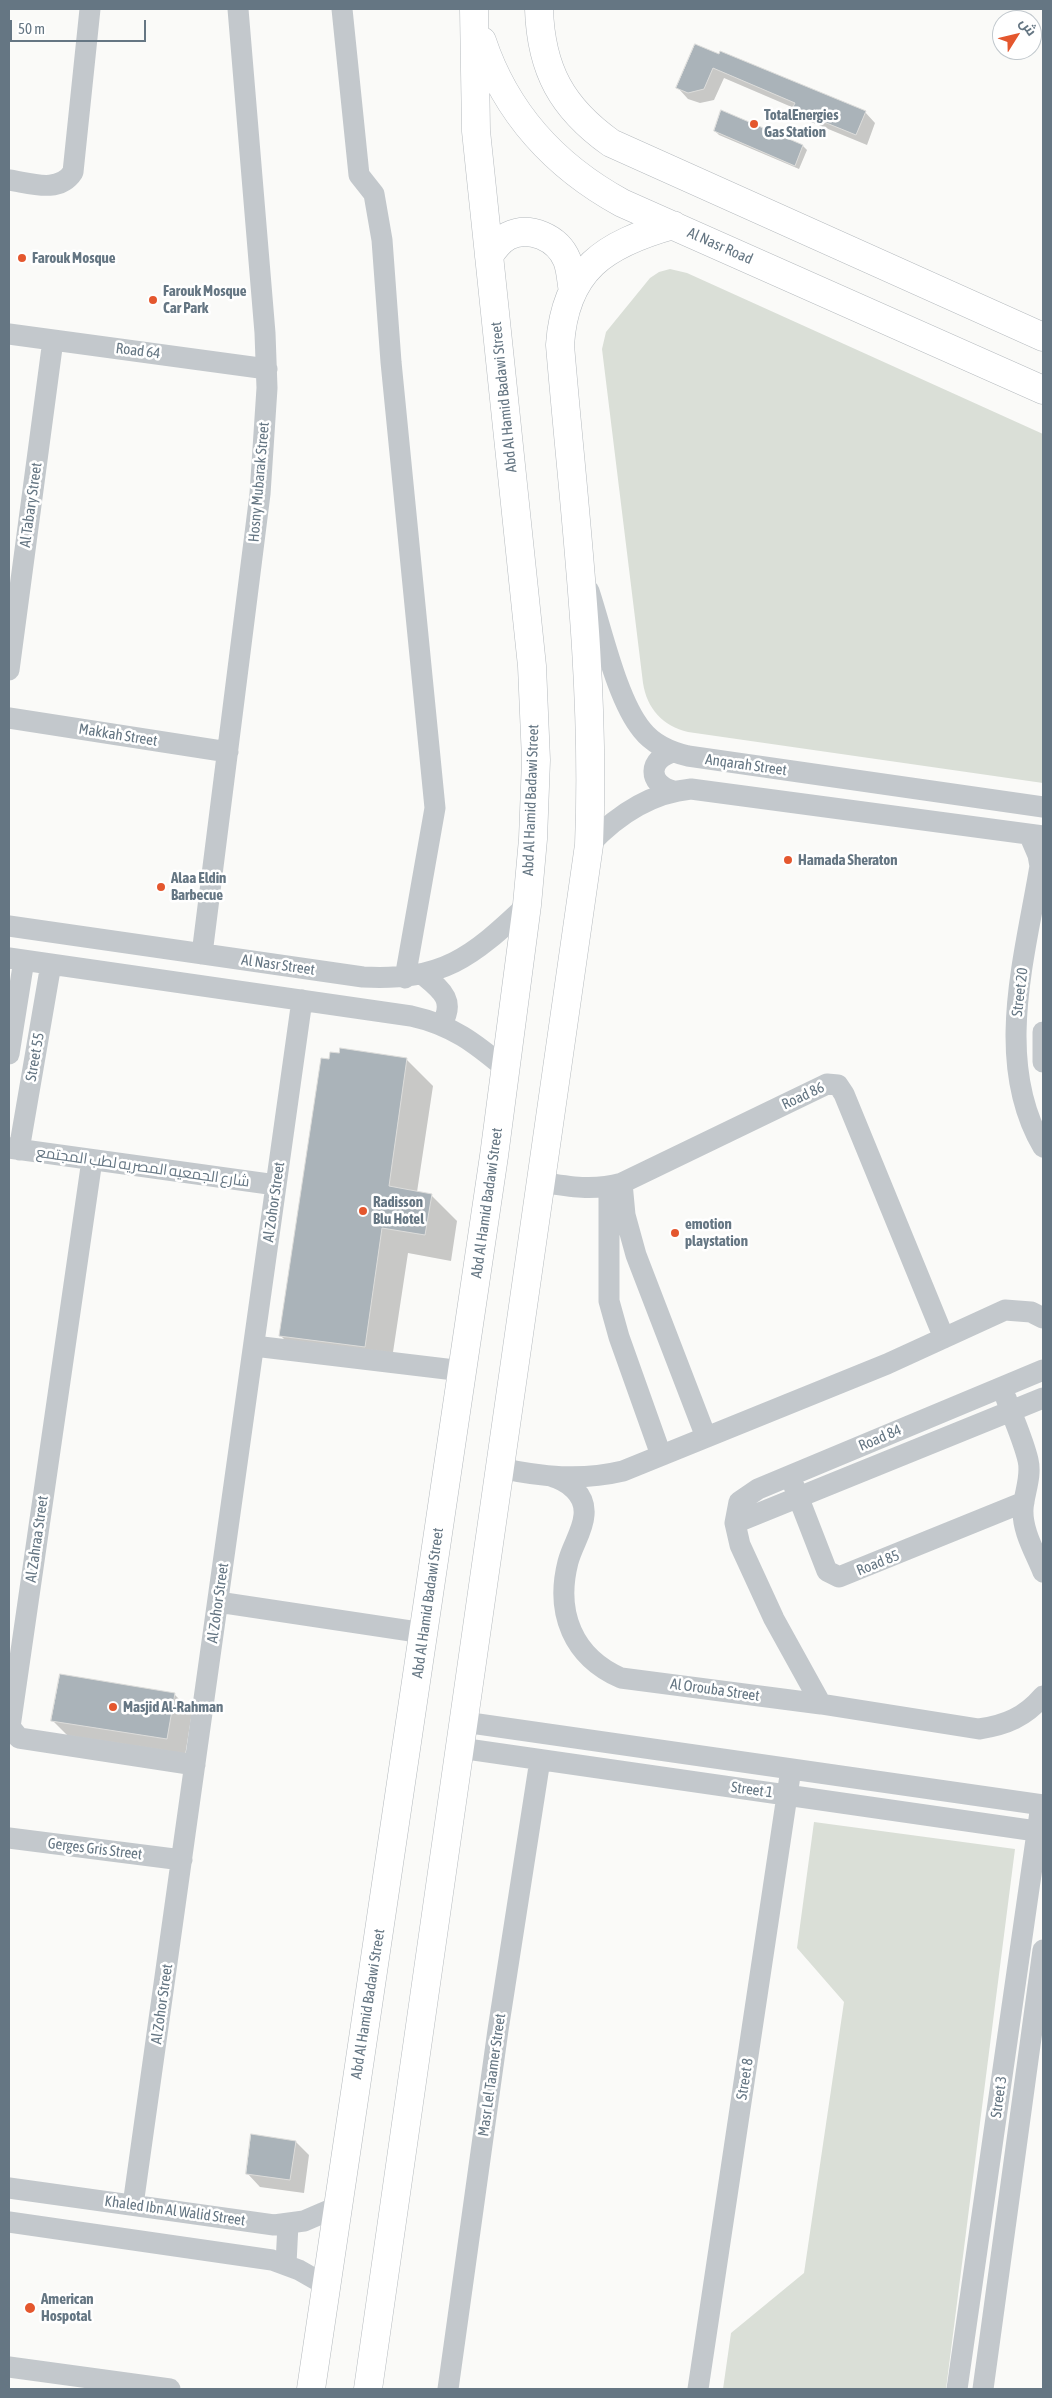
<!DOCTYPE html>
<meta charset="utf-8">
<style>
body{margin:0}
#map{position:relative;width:1052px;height:2398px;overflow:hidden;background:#fafaf8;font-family:"Asap Condensed",Cairo,sans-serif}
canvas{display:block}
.frame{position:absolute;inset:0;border:10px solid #657683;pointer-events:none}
.north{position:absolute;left:992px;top:10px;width:50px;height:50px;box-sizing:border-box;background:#fff;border:1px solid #c1c8cd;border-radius:50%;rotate:54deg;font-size:14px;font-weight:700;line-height:20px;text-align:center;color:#657683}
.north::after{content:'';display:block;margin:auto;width:18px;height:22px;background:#e4572e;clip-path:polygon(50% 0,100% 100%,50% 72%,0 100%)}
.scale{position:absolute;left:10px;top:20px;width:136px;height:22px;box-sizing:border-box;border:2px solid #657683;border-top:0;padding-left:6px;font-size:15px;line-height:18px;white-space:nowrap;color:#657683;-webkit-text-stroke:4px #fff;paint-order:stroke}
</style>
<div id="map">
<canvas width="1052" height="2398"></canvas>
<div class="frame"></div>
<div class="north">ش</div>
<div class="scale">50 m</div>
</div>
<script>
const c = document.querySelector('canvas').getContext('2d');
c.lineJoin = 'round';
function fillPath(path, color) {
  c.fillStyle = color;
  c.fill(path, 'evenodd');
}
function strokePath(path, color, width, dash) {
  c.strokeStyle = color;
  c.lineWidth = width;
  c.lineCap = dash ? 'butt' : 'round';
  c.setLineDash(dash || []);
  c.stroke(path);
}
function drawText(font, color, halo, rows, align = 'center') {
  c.font = font + ' "Asap Condensed",Cairo,sans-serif';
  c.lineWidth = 5;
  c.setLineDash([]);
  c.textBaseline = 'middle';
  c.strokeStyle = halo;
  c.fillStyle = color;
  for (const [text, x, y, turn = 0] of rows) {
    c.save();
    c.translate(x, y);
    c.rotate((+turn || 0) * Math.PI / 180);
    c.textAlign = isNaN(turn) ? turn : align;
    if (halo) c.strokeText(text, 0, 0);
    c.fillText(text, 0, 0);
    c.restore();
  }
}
const green = new Path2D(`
 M670 269 687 273 1043 434V783L688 732C663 726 647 709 643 683L602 349 606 332 650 278 659 272Z
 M814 1822 1015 1849 946 2389H723L731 2333 804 2273 844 2002 797 1948Z`);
const shadow = new Path2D(`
 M719 56 865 112 875 123 867 145 804 119 794 108 724 78 714 100 700 103 688 99 678 88Z
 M722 112 803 146 807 150 799 169 719 135 715 131Z
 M341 1049 407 1060 433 1086 417 1192 431 1195 457 1221 451 1261 408 1253 390 1372 307 1362 281 1336 330 1061 340 1055Z
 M174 1694 192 1712 185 1756 71 1739 53 1721Z
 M296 2142 309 2155 304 2193 260 2187 247 2173Z`);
const building = new Path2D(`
 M695 44 719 54 720 51 866 111 856 135 792 109 795 103 713 68 704 89 688 93 676 88Z
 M721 110 803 145 795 166 714 131Z
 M340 1048 407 1058 389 1186 432 1194 425 1235 382 1228 365 1347 279 1336 321 1058 329 1059 330 1052 339 1053Z
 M60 1674 175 1693 167 1739 51 1721Z
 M251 2134 296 2141 290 2180 246 2174Z`);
const minor = new Path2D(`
 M342 9 359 175 374 194 382 240 391 362 435 808 405 978
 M9 180C30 183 59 194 73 172L90 9
 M9 334 267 369
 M589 591C602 630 617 700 642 730 653 744 671 752 688 756L1043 807
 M9 670 53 340
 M9 718 228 752
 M673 791C647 784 648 758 674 752
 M1029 834 1038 855 1040 866C1025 957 993 1062 1043 1147
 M589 845C617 815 650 793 691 789L1043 836
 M9 926 363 977C443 981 471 958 527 905
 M202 954 260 494 267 388 265 333 238 9
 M9 958 411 1016C452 1025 475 1043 506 1069
 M422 974C440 989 457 1000 441 1025
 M1043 1032V1062
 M9 1054 24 960
 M9 1148 276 1185
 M19 1150 51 964
 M92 1160 10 1727 19 1738 195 1765
 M541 1182C570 1187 594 1191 622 1183L827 1084 838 1085 844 1094 944 1338
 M622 1183 625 1215 636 1255 706 1437
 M609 1187V1301L619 1337 661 1455
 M254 1346 463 1371
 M1006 1398C1013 1418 1023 1439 1028 1460 1032 1477 1024 1493 1023 1509 1022 1531 1035 1552 1043 1572
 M500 1468C542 1477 581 1481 623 1471L887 1364 1005 1310 1031 1312 1043 1318
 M550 1476C568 1481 586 1494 584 1515 583 1531 572 1546 568 1562 555 1613 573 1657 621 1678L821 1704 979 1729C1006 1725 1025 1717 1043 1696
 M794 1486 827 1571 839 1577 1024 1502
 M735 1523 1043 1398
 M218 1602 424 1633
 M821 1704 774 1619 740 1545 735 1523 739 1502 758 1489 1043 1370
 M464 1722 1043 1805
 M460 1748 1043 1832
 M9 1838 182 1860
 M9 2188 274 2225 304 2221 339 2206
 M133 2205 302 1000
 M9 2222 272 2260 299 2270 327 2286
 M286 2264 288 2224
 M9 2367 170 2389
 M448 2389 498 2030 540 1760
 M698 2389 791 1769
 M957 2389 1041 1805
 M983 2389 1043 1950`);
const major = new Path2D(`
 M539 9C541 70 562 108 611 143L1043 337
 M482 41C506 113 556 167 622 203L1043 390
 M489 256C494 248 499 241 508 236 530 225 558 238 567 260 571 270 571 282 573 291
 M311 2389 494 1156 527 905 533 839 536 760 532 666 476 131 474 9
 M368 2389 589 845C596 678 574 512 560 345 565 269 605 244 673 225`);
const markers = [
 [754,124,5,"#e4572e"],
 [22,258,5,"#e4572e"],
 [153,300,5,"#e4572e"],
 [788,860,5,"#e4572e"],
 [161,887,5,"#e4572e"],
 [363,1211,5,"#e4572e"],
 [675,1233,5,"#e4572e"],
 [113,1707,5,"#e4572e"],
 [30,2308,6,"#e4572e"]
];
const poiNames = [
 ["TotalEnergies",764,115],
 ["Gas Station",764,132],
 ["Farouk Mosque",32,258],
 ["Farouk Mosque",163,291],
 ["Car Park",163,308],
 ["Hamada Sheraton",798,860],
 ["Alaa Eldin",171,878],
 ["Barbecue",171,895],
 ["Radisson",373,1202],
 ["Blu Hotel",373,1219],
 ["emotion",685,1224],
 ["playstation",685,1241],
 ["Masjid Al-Rahman",123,1707],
 ["American",41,2299],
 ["Hospotal",41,2316]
];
const streetNames = [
 ["Al Nasr Road",720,246,24],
 ["Road 64",138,351,7],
 ["Abd Al Hamid Badawi Street",504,397,-96],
 ["Hosny Mubarak Street",259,482,-85],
 ["Al Tabary Street",31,505,-82],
 ["Makkah Street",118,735,9],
 ["Anqarah Street",746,765,8],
 ["Abd Al Hamid Badawi Street",531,800,-88],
 ["Al Nasr Street",278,965,8],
 ["Street 20",1020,992,-83],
 ["Street 55",35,1057,-80],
 ["Road 86",803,1096,-25],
 ["شارع الجمعيه المصريه لطب المجتمع",143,1167,8],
 ["Al Zohor Street",274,1202,-82],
 ["Abd Al Hamid Badawi Street",487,1203,-82],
 ["Road 84",880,1438,-23],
 ["Al Zahraa Street",37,1539,-82],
 ["Road 85",878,1563,-22],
 ["Al Zohor Street",218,1603,-82],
 ["Abd Al Hamid Badawi Street",428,1603,-82],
 ["Al Orouba Street",715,1690,8],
 ["Street 1",752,1790,8],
 ["Gerges Gris Street",95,1849,7],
 ["Al Zohor Street",162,2004,-82],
 ["Abd Al Hamid Badawi Street",368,2004,-81],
 ["Masr Lel Taamer Street",492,2075,-82],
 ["Street 8",745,2079,-81],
 ["Street 3",999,2097,-82],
 ["Khaled Ibn Al Walid Street",175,2211,8]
];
fillPath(green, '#dadfd7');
fillPath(shadow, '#0003');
fillPath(building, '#aab3b9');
strokePath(building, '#dcdcda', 1);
strokePath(major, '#b5babe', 29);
strokePath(minor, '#c3c8cc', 21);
strokePath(major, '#fff', 28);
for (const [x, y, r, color] of markers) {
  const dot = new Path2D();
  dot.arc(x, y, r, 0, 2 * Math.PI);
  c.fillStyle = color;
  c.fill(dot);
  strokePath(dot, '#fff', 2);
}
drawText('bold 15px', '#657683', '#fff', poiNames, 'left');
drawText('15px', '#657683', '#fff', streetNames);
</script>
